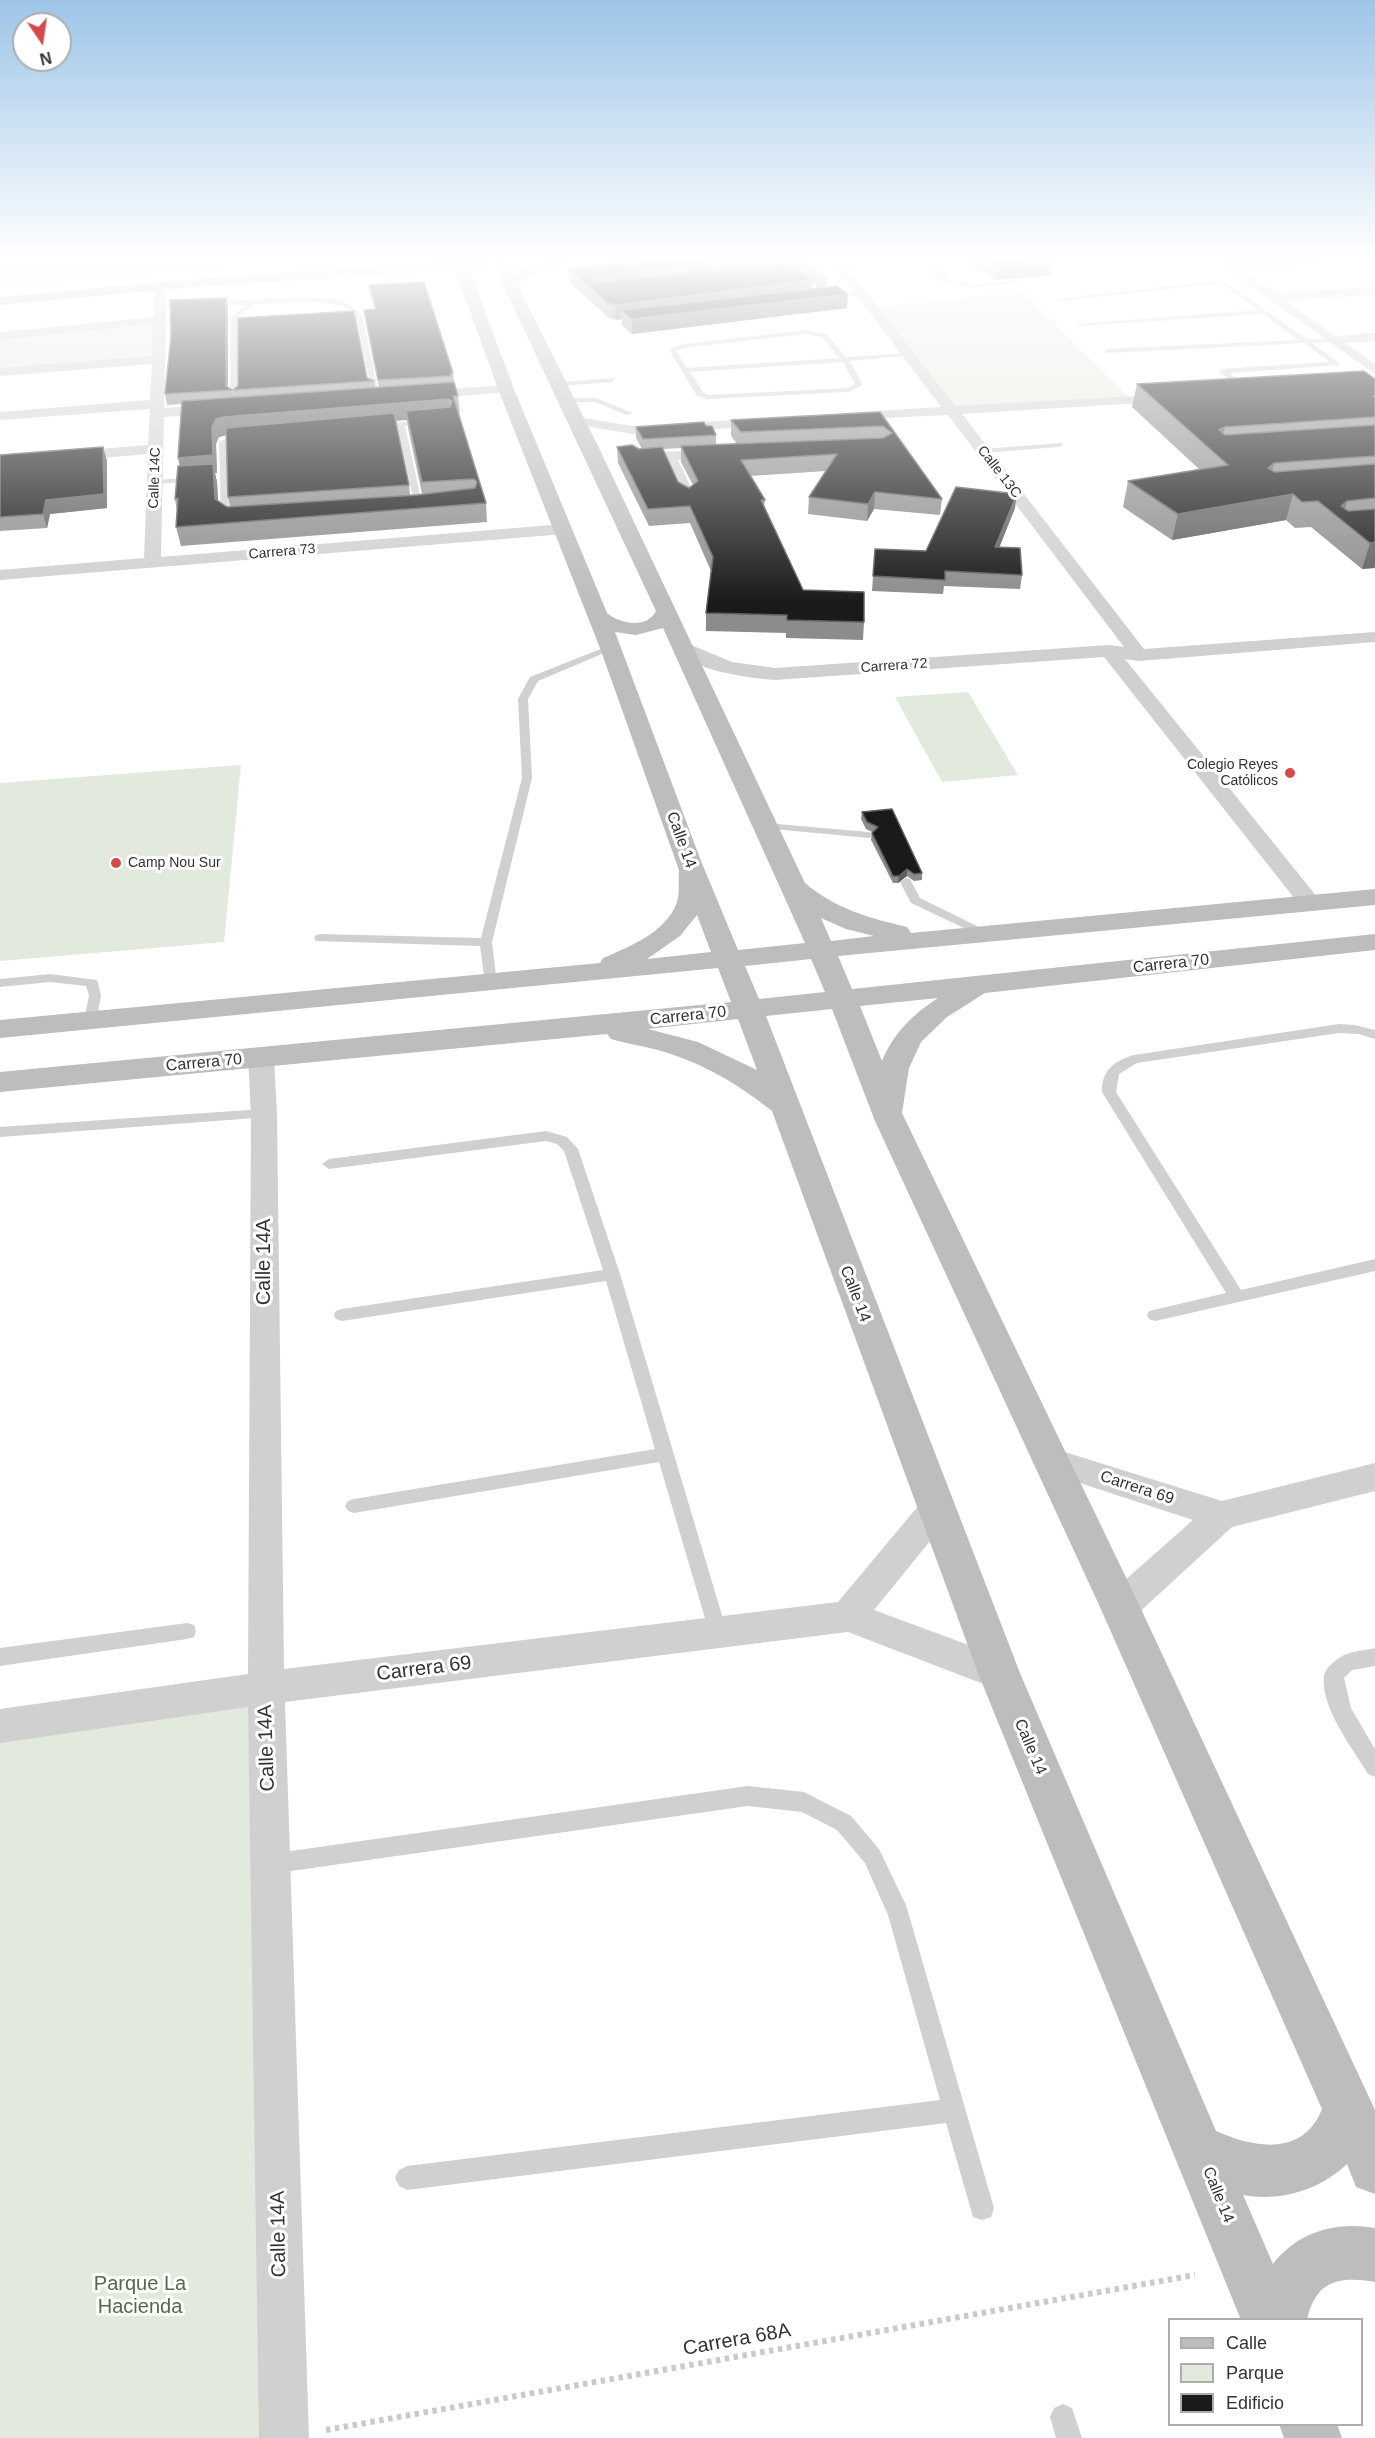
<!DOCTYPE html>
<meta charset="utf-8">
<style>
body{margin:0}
#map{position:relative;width:1375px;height:2438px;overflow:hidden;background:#fff;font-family:Arial,sans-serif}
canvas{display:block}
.legend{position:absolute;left:1168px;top:2318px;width:195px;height:108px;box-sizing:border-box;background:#fff;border:2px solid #adadad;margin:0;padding:8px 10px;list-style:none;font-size:18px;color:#333}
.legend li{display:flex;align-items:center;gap:12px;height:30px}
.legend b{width:30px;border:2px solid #adadad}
.north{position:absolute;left:12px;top:12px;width:60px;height:60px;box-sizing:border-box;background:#fff;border:2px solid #adadad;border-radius:50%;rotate:167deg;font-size:16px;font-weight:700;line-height:24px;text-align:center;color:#333}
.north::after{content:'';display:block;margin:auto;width:21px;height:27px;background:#d6494b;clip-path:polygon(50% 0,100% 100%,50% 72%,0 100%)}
</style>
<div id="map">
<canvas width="1375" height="2438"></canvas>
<ul class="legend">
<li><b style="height:8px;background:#bdbdbd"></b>Calle</li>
<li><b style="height:16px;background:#e2e9dd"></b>Parque</li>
<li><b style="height:16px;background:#1a1a1a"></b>Edificio</li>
</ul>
<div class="north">N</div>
</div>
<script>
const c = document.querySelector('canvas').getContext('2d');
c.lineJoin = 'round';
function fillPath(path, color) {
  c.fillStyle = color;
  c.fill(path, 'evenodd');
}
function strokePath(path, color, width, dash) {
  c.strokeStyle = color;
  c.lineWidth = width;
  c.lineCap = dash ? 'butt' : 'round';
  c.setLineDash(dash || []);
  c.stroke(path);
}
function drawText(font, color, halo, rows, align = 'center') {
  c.font = font + ' Arial,sans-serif';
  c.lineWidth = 6;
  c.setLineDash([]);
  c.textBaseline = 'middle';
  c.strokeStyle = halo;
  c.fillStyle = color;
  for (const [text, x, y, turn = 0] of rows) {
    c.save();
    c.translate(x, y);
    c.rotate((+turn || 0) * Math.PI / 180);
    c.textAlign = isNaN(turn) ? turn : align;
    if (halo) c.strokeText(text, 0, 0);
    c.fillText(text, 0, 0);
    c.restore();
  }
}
const green = new Path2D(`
 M0 261H359L161 273 0 286Z
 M1023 292 1131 400 952 411 872 307Z
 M160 320 158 360 0 372V336Z
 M968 692 1018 775 942 782 895 697Z
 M241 765 224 942 0 961V783Z
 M266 1688 284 2438H0V1726Z`);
const path = new Path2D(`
 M326 2430 1195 2275`);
const lane = new Path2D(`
 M947 280 975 284 1019 280 1022 282 975 288 945 283Z
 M1222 280 1307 339H1335L1333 342 1312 343 1339 363V365L1230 373 1237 379 1233 381 1220 373V369L1330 362 1304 343 1107 353 1104 351 1107 349 1298 340 1263 314 1079 326 1076 324 1258 310 1221 284 1059 301 1056 299Z
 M863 292 861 295 829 299 826 297Z
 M312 298C333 298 353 299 363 319L378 390 371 388 357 319 344 306 319 302 255 304 237 318 238 397 234 399 230 397 231 317 246 305 160 308 157 306 255 299Z
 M806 330 826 334 846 357 909 353 912 355 850 361 863 385 849 392 707 399 697 396 670 351 671 348 683 344ZM806 334 822 337 839 358 687 368 676 351 684 348ZM843 362 855 384 848 388 708 395 703 392 690 372Z
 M615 378 612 382 559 386 555 384 559 382Z
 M567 398H596L633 413 626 415 595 402H564Z
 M426 420 430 422 429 424 405 426 423 508 419 511 415 508 398 427 379 428 375 426 379 424Z
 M244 434H247V438L227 442 229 516 235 520 231 523 221 517 219 441Z
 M1062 443 1063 445 1059 447 982 453 978 451 982 449Z
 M200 477 201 479 197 481 155 484 151 482 155 480Z
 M608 646 616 648 538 681 528 699 532 778 492 942 497 983 496 986H486L485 983 480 946 316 941 314 938 316 935 320 934 481 938 522 778 518 699 530 677Z
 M766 823 869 832 875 835 869 838 762 828V824Z
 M906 878 910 879 920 898 991 933 985 937 981 936 911 903 900 882Z
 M50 974 97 980 101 995 96 1023H86L84 1020 89 995 86 986 50 982 0 987V979Z
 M1339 1024 1355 1025 1375 1030V1039L1359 1034 1339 1033 1137 1063 1119 1074 1116 1092 1241 1290 1375 1259V1271L1155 1321 1149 1319 1147 1315 1149 1311 1226 1293 1102 1092C1101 1071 1115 1060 1134 1055Z
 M264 1109 269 1111 271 1114 269 1117 0 1137V1127Z
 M546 1131 567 1137 578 1149 620 1274 727 1632 725 1638 718 1640 711 1638 709 1632 659 1462 354 1513 348 1511 345 1506 348 1501 354 1499 655 1449 606 1281 342 1321 336 1319 334 1315 336 1311 342 1309 603 1270 564 1151 557 1144 546 1141 329 1169 322 1164 329 1159Z
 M187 1623 194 1625 196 1631 194 1637 187 1639 0 1666V1648Z
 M1375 1648V1666L1352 1670 1344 1678 1351 1708 1375 1749V1777L1368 1774C1353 1749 1320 1707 1324 1676 1325 1669 1333 1662 1339 1658 1348 1651 1364 1651 1375 1648Z
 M748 1786 804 1792 851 1816 879 1849 906 1905 994 2208 991 2217 982 2220 973 2217 946 2123 407 2190 399 2186 395 2178 399 2170 407 2166 940 2100 888 1915 865 1863 837 1830 802 1812 748 1806 270 1874 263 1871 259 1864 263 1857 270 1854Z
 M1063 2404 1072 2408 1082 2438H1056L1050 2417 1054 2408Z`);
const street = new Path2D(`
 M831 261H843L955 406 1177 394 1179 397 1177 400 1172 401 962 414 1144 649 1375 632V642L1139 661 1125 659 1318 898 1321 903 1318 908 1310 910 1302 908 1104 657 775 680C749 678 691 671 675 648L677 644 684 642 732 662 775 668 1109 645 1124 647 948 415 839 420 837 417 839 414 844 413 941 407Z
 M921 261H933L949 278 947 281H939Z
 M1215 261H1332L1326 264 1240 269 1274 293 1375 287V295L1284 300 1335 336 1375 333V341L1345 343 1375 364V374Z
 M161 281 167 285 164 408 220 405 227 409 220 413 164 417 161 557 564 524 572 529 564 534 0 580V570L144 558 148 454 0 467V457L148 445 150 409 0 420V412L150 400 152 364 0 376V368L152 356 153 324 0 340V332L154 317 155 285Z
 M506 385 513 389 511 392 419 399 412 395 419 391Z
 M577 417 633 426 768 418 775 422 768 426 633 434 572 424 570 421Z
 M719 449 724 450 726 453 724 456 678 460 696 498 688 503 680 498 664 461 639 463 631 458 639 453Z
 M261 1050 270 1052 274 1058 277 1114 284 1669 838 1602 924 1499 936 1495 948 1499 953 1509 948 1519 874 1610 1012 1661 1017 1673 1012 1685 999 1690 848 1632 285 1702 309 2438H259L248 1707 0 1743V1709L248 1674 251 1114 248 1058 252 1052Z
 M1052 1448 1222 1501 1375 1463V1491L1232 1527 1133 1618 1120 1623 1107 1618 1102 1607 1107 1596 1193 1520 1040 1470 1036 1461 1040 1452Z`);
const secondary = new Path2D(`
 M452 261H485L488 264 486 267 469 269 514 389 607 613C620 624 647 629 656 611L492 261H506L513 275C524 262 548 261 565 261L563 264 527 276 518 286 599 448 805 883C836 909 869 918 907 927L911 933 1375 889V905L838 956 852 989 1375 934V950L985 993 947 1017 921 1042 909 1068 902 1113 1134 1594 1375 2110V2194L1356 2187 1347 2164C1320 2190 1280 2202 1243 2195L1273 2264C1297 2232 1337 2221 1375 2228V2282C1339 2276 1316 2280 1307 2320H1241L978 1673 772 1111C738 1084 703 1063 661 1051 645 1046 627 1044 611 1039L607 1034 0 1092V1072L731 1002 718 968 0 1038V1020L600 963 603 958C629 947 667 932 677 902 680 891 678 881 679 870L600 648 498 389 455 270 217 285 0 305V297L217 277ZM663 628 805 943 738 950 701 861 615 632 636 635ZM697 915 711 952 647 959 680 936ZM821 918 846 929 874 936 831 941ZM811 959 825 992 759 999 745 966ZM938 998C913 1014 893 1034 882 1061L860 1006ZM832 1009 875 1121 1100 1607 1322 2109C1303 2157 1254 2148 1216 2131L1020 1673 766 1016ZM738 1019 757 1070 698 1042 648 1029Z
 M1279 2424H1337L1342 2438H1284Z`);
const wall = new Path2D(`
 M640 261H803L827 278 826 287 847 308 632 334 622 325V319L616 320 608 317 569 282 568 268ZM812 283 819 288H812Z
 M964 261H1053L1051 275 996 280Z
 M369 285 453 373 454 382 458 396 460 413H458L486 503 487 522 181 546 176 527 177 511 175 499 180 466 182 404 167 405 165 394 226 298 228 308V387L232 390 234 397 233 390 367 378 374 381 375 387H379L364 310 375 309 370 295ZM396 420H407L408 428 422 494 410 495 409 485ZM226 435 228 497 230 506 227 507 218 500 217 482 215 473H217L216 444 219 437Z
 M1375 379V569L1374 568 1362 569 1311 527 1295 528 1286 520 1172 540 1123 507 1128 481 1199 469 1132 407 1137 384Z
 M880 412 942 499 940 515 874 509 867 521 808 514 809 497 826 471 750 476 765 500 764 507 803 590 864 622 863 640 786 638V633L706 631V613L711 571 690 523 649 526 618 463 617 447 642 449 636 438V427L706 426 716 435V445L737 444 731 436V420ZM681 448V462L693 485 689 488 678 482 663 449Z
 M103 447 107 461V508L50 514 47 528 0 531V455Z
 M1015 508 999 547 1022 575 1020 589 944 586 943 594 872 591 875 549 926 551Z
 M892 809 922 873V880L914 881 907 876 898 883H893L871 840 872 832 866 829 861 819 862 812Z`);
const shadedWall = new Path2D(`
 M732 261H787V269L593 291V276Z
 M1053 261 1051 275 996 280 997 266Z
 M812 280V294L621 310 622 319 616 320 615 305Z
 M848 294 847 308 632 334V319Z
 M226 298 228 308V390L226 386Z
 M449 399 451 416 406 411 407 420 227 435 219 437 216 444 217 473H215L217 482 219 517 182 476 178 458 212 427 216 419 224 417Z
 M1225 427 1220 452 1219 430Z
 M103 447 107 461V508L50 514 47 528 43 514 46 500Z
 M1274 463 1268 489V468Z
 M875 492 874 509 867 521 868 504Z
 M1017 494 1015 508 994 561 995 547Z
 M1293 494 1286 520 1172 540 1178 514Z
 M1347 501 1342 520 1341 506Z
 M1375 542V565L1374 568 1362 569 1370 543Z
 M907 869V876L898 883 899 876Z`);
const building = new Path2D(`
 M640 261H732L593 276 598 282 787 263 812 280 615 305 608 303 568 268Z
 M802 261H803L827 278Z
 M989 261H1052L997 266Z
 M424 282 453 373 450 374 451 376 378 380 364 310 376 309 369 285Z
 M837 286 848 294 632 319 621 310Z
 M226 298V386L232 390 165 394 171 336 170 300Z
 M354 311 367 378 374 381 233 390 238 386V318Z
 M1364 371 1375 379V396H1373L1375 398V417L1225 427 1219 430 1225 435 1375 425V456L1274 463 1268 468 1275 472 1375 464V498L1347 501 1341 506 1348 511 1375 509V542L1370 543 1318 501 1302 502 1293 494 1178 514 1128 481 1228 465 1137 384Z
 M454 382 458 396H453L486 503 176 527 178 498 175 499 178 466 213 464 215 499 227 507 417 495 475 488 477 482 474 479 422 482 406 411 450 407 452 401 449 399 224 417 216 419 212 427 213 455 178 458 182 401Z
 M880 412 942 499 875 492 868 504 809 497 837 454 741 460 765 500H761L803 590 864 592V622L787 620V615L706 613 713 557 690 506 648 509 617 447 632 445 639 449 662 447 678 482 689 488 698 481 681 446 883 438 892 433 883 426 741 432 731 420Z
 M394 413 409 485 228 497 226 428Z
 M704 422 706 426H712L716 435 643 439 636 427Z
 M103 447 104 494 46 500 43 514 0 517V455Z
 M956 487 1017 494 995 547 1020 548 1022 575 945 571V580L873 576 875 549 926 551Z
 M892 809 922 873 914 874 907 869 899 876H893L872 833 878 827 867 822 862 812Z`);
const markers = [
 [1290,773,6,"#d6494b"],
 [116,863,6,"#d6494b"]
];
const farStreetnames = [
 ["Calle 13C",999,472,52],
 ["Calle 14C",155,478,-88],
 ["Carrera 73",282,552,-5],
 ["Carrera 72",894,666,-4]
];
const farPoinames = [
 ["Colegio Reyes",1278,765],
 ["Católicos",1278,781],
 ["Camp Nou Sur",128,863,"left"]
];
const streetNames = [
 ["Calle 14",681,840,70],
 ["Carrera 70",1171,964,-6],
 ["Carrera 70",688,1016,-6],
 ["Carrera 70",204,1063,-5],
 ["Calle 14",855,1294,69],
 ["Carrera 69",1137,1488,18],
 ["Calle 14",1030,1747,67],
 ["Calle 14",1218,2195,68]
];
const nearStreetnames = [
 ["Calle 14A",264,1262,-90],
 ["Carrera 69",424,1669,-7],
 ["Calle 14A",267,1748,-92],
 ["Calle 14A",279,2234,-91],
 ["Carrera 68A",737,2340,-10]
];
const nearParknames = [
 ["Parque La",140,2284],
 ["Hacienda",140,2307]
];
fillPath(green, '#e2e9dd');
strokePath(path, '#cacaca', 6, [4.5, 4.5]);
fillPath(lane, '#d0d0d0');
fillPath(street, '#d0d0d0');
fillPath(secondary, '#bdbdbd');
fillPath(wall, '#8c8c8c');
fillPath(shadedWall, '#5f5f5f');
fillPath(building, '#1a1a1a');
strokePath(building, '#5f5f5f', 1.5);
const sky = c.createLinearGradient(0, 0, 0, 602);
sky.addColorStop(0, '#9ec5e8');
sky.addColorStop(0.43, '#fff');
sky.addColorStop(1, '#ffffff00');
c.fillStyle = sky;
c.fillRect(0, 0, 1375, 602);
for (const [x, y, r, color] of markers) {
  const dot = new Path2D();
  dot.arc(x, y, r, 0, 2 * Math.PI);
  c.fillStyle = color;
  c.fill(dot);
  strokePath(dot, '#fff', 2);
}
drawText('14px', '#333', '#fff', farStreetnames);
drawText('14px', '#333', '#fff', farPoinames, 'right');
drawText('16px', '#333', '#fff', streetNames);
drawText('20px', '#333', '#fff', nearStreetnames);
drawText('20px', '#546b44', '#fff', nearParknames);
</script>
